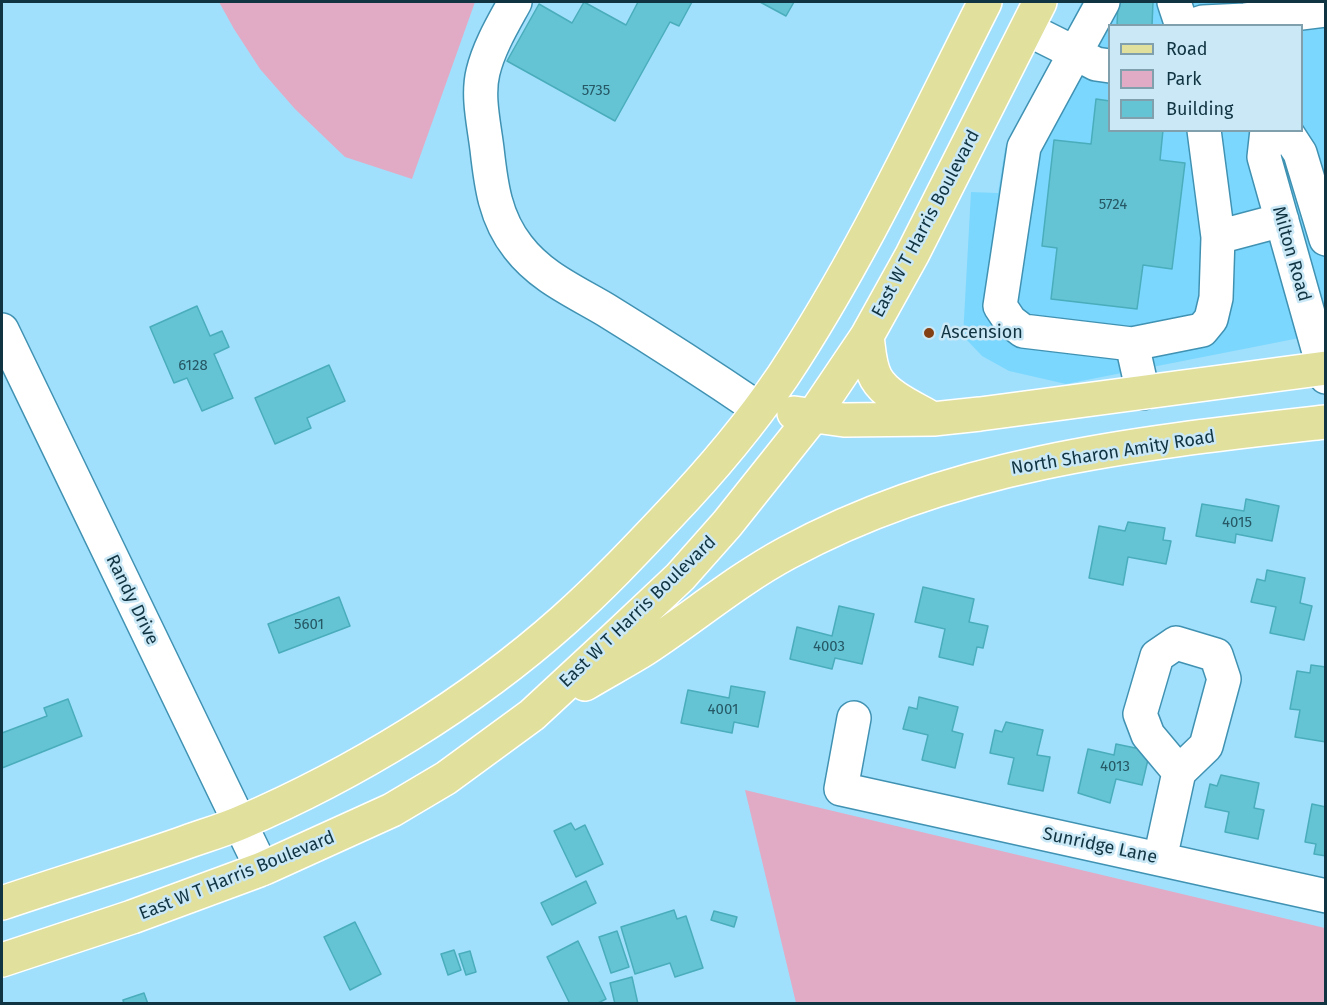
<!DOCTYPE html>
<style>
body{margin:0}
#map{position:relative;width:1327px;height:1005px;overflow:hidden;background:#a1e0fc;font-family:"Fira Sans",sans-serif}
canvas{display:block}
.frame{position:absolute;inset:0;border:3px solid #113442;pointer-events:none}
.legend{position:absolute;left:1108px;top:24px;width:195px;height:108px;box-sizing:border-box;background:#cae8f6;border:2px solid #80a0ae;margin:0;padding:8px 10px;list-style:none;font-size:18px;color:#113442}
.legend li{display:flex;align-items:center;gap:12px;height:30px}
.legend b{width:30px;border:2px solid #80a0ae}
</style>
<div id="map">
<canvas width="1327" height="1005"></canvas>
<div class="frame"></div>
<ul class="legend">
<li><b style="height:8px;background:#e1e09d"></b>Road</li>
<li><b style="height:16px;background:#e1abc6"></b>Park</li>
<li><b style="height:16px;background:#64c4d3"></b>Building</li>
</ul>
</div>
<script>
const c = document.querySelector('canvas').getContext('2d');
c.lineJoin = 'round';
function fillPath(path, color) {
  c.fillStyle = color;
  c.fill(path, 'evenodd');
}
function strokePath(path, color, width, dash) {
  c.strokeStyle = color;
  c.lineWidth = width;
  c.lineCap = dash ? 'butt' : 'round';
  c.setLineDash(dash || []);
  c.stroke(path);
}
function drawText(font, color, halo, rows, align = 'center') {
  c.font = font + ' "Fira Sans",sans-serif';
  c.lineWidth = 5;
  c.setLineDash([]);
  c.textBaseline = 'middle';
  c.strokeStyle = halo;
  c.fillStyle = color;
  for (const [text, x, y, turn = 0] of rows) {
    c.save();
    c.translate(x, y);
    c.rotate((+turn || 0) * Math.PI / 180);
    c.textAlign = isNaN(turn) ? turn : align;
    if (halo) c.strokeText(text, 0, 0);
    c.fillText(text, 0, 0);
    c.restore();
  }
}
const built = new Path2D(`
 M1082 2H1325V333L1066 384 1009 371 982 356 963 336 971 192 998 193 1005 149ZM1110 26H1302V130H1110Z`);
const green = new Path2D(`
 M219 2H475L412 179 345 157 295 109 260 69 234 29Z
 M745 790 1325 928V1003H796Z`);
const building = new Path2D(`
 M584 2 626 25 638 2H692L679 26 670 22 615 121 507 61 539 4 572 23Z
 M760 2H794L786 16Z
 M1118 2H1153L1152 26H1117Z
 M1096 99 1110 101V130H1163L1160 160 1185 163 1172 269 1143 265 1137 309 1051 299 1057 248 1042 246 1054 140 1091 144Z
 M197 306 210 336 222 331 229 347 214 354 233 398 202 411 187 378 174 383 150 327Z
 M329 365 345 401 307 418 311 428 275 444 255 398Z
 M1246 499 1279 506 1272 541 1236 534 1235 543 1196 536 1202 504 1244 511Z
 M1128 522 1165 528 1163 540 1171 541 1166 564 1128 557 1123 585 1089 578 1099 526 1125 531Z
 M1267 570 1305 578 1300 603 1312 606 1304 640 1270 633 1276 607 1251 602 1257 579 1265 581Z
 M923 587 974 599 969 622 988 626 983 648 977 647 973 665 939 657 945 629 915 622Z
 M339 597 350 626 279 653 268 624Z
 M839 606 874 614 862 664 835 658 832 669 790 659 797 627 832 636Z
 M1311 665 1326 667V742L1295 737 1300 710 1290 709 1297 671 1310 673Z
 M731 686 765 692 758 727 734 722 732 733 681 723 688 690 729 698Z
 M919 697 958 707 952 731 963 734 955 768 922 760 928 735 903 729 909 707 917 709Z
 M68 699 82 736 2 768V733L47 716 44 708Z
 M1006 722 1043 730 1037 755 1050 757 1043 791 1008 784 1014 758 990 753 995 730 1002 732Z
 M1116 744 1150 751 1142 785 1116 779 1110 803 1078 793 1088 749 1114 755Z
 M1221 775 1259 783 1254 808 1264 810 1258 839 1225 832 1229 812 1205 807 1210 784 1217 786Z
 M1312 804 1326 807V856L1314 854 1316 844 1305 842Z
 M571 823 575 830 585 825 603 864 576 877 554 831Z
 M586 881 596 903 552 925 541 903Z
 M674 910 677 919 686 916 703 968 675 977 670 963 635 974 621 927Z
 M714 911 737 917 734 927 711 920Z
 M355 922 381 974 350 990 324 937Z
 M617 931 629 967 611 973 599 937Z
 M578 941 606 999 596 1004H570L547 957Z
 M454 950 461 970 448 975 441 954Z
 M470 951 476 972 466 975 459 954Z
 M632 977 638 1004H615L610 983Z
 M144 993 148 1004H124L123 1000Z`);
const minor = new Path2D(`
 M515 2C503 24 489 47 483 72 477 96 484 124 487 149 491 185 495 218 518 247 541 277 574 291 606 310 658 342 709 375 759 409
 M1103 2 1075 53 1096 64 1110 66
 M1174 2 1182 26
 M1191 26 1203 22 1245 20 1326 10
 M1027 29 1075 53 1024 147 1000 306 1010 321 1023 331 1132 344 1143 393
 M1204 130 1218 237
 M1267 130 1264 157 1326 377
 M1285 130 1300 153 1326 239
 M2 330 262 869
 M1132 344 1202 330 1211 319 1216 298 1218 237 1282 220
 M854 718 841 789 1326 896
 M1160 859 1179 772 1206 746 1224 679 1216 655 1176 643 1157 656 1140 714 1148 735 1179 772`);
const major = new Path2D(`
 M867 336C869 350 869 365 876 378 887 397 914 408 933 419
 M794 413 844 420 933 419 980 414 1326 368
 M585 684C603 673 622 663 640 652 690 620 735 581 787 553 954 462 1139 443 1326 422
 M2 903C61 883 121 865 181 844 200 837 221 831 240 823 354 774 471 703 564 620 601 587 634 552 668 516 709 473 749 426 783 376 861 258 921 128 985 2
 M2 960 132 917 262 869 392 810 446 778 532 715 613 640 680 577 727 524 813 416 867 336 912 255 1040 2`);
const markers = [
 [929,333,6,"#844015"]
];
const numberNames = [
 ["5735",596,91],
 ["5724",1113,205],
 ["6128",193,366],
 ["4015",1237,523],
 ["5601",309,625],
 ["4003",829,647],
 ["4001",723,710],
 ["4013",1115,767]
];
const streetNames = [
 ["East W T Harris Boulevard",926,224,-62],
 ["Milton Road",1291,254,74],
 ["North Sharon Amity Road",1113,453,-9],
 ["Randy Drive",132,600,64],
 ["East W T Harris Boulevard",638,612,-44],
 ["Sunridge Lane",1100,846,12],
 ["East W T Harris Boulevard",237,876,-22]
];
const poiNames = [
 ["Ascension",941,333]
];
fillPath(built, '#7cd7fe');
fillPath(green, '#e1abc6');
fillPath(building, '#64c4d3');
strokePath(building, '#4aadbb', 1.5);
strokePath(minor, '#4092b3', 36);
strokePath(major, '#fff', 36);
strokePath(minor, '#fff', 33);
strokePath(major, '#e1e09d', 33);
for (const [x, y, r, color] of markers) {
  const dot = new Path2D();
  dot.arc(x, y, r, 0, 2 * Math.PI);
  c.fillStyle = color;
  c.fill(dot);
  strokePath(dot, '#cae8f6', 2);
}
drawText('15px', '#265866', null, numberNames);
drawText('18px', '#113442', '#cae8f6', streetNames);
drawText('18px', '#113442', '#cae8f6', poiNames, 'left');
</script>
